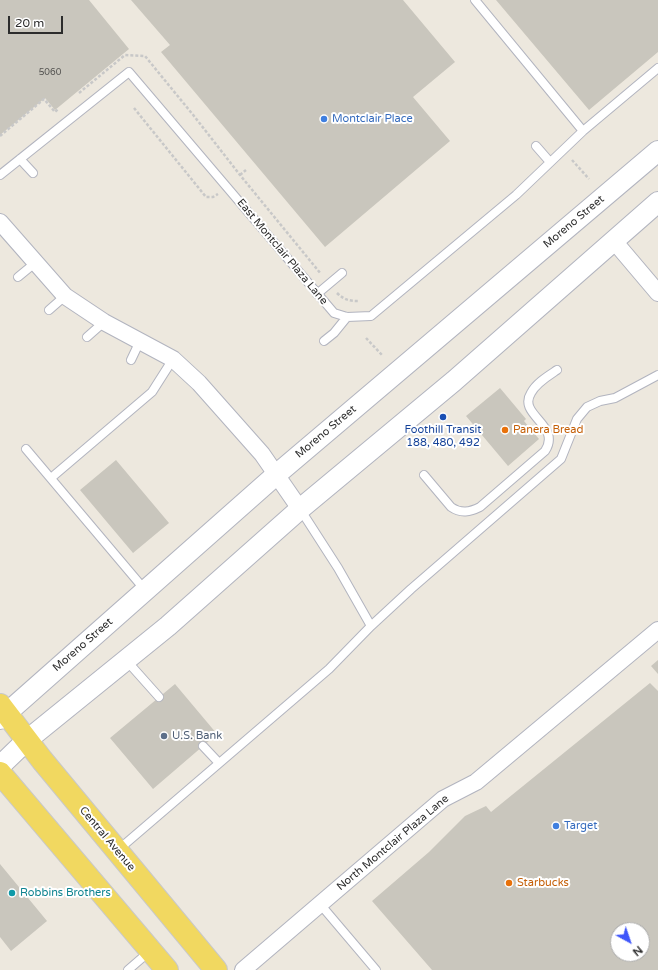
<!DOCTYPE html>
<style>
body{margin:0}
#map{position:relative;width:658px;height:970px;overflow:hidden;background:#ede8de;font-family:"Varela Round",sans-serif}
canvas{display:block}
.north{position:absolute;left:610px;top:922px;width:40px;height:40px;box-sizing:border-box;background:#fff;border:1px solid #ababab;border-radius:50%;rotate:140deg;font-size:11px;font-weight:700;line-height:16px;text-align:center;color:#2c2c2c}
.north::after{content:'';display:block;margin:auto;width:14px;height:18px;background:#3f56fa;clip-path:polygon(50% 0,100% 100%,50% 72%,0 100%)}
.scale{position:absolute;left:8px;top:16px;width:55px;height:18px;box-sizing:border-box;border:2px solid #2c2c2c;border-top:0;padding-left:5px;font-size:12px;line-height:14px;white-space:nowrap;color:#2c2c2c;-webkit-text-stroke:3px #fff;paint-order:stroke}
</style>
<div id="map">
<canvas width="658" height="970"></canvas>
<div class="north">N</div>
<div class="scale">20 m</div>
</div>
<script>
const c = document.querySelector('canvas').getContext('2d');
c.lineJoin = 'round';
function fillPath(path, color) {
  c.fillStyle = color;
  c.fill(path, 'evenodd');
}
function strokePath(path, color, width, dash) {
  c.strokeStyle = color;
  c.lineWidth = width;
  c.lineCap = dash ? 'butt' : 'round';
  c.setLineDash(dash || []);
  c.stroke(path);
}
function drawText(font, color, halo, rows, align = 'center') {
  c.font = font + ' "Varela Round",sans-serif';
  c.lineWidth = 4;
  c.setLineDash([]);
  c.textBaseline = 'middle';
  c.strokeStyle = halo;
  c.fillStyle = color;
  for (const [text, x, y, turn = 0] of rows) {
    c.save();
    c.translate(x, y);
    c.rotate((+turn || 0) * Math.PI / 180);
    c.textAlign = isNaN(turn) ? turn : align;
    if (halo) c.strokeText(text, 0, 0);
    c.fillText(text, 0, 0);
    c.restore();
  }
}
const building = new Path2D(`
 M0 0H89L129 49 55 110 45 98 0 135Z
 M131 0H403L455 62 413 97 450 141 325 247 161 52 170 45Z
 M496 0H658V52L589 110Z
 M500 388 526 419 524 421 539 439 508 466 466 416Z
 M116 460 169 523 133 553 80 490Z
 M658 660V674L651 666Z
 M650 683 658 691V970H432L372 901 429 852 465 816 486 806 491 812ZM618 930H642V954H618Z
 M175 684 217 734 153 789 110 738Z
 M0 864 47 921 11 951 0 937Z`);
const path = new Path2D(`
 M79 93 125 55 145 56 194 116 240 175 321 274
 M134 108 206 197H213L218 194
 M0 136 44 99 55 112 58 109
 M572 160 589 179
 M240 175 246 170
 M337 293C344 300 350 301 359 301
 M366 338 382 355`);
const service = new Path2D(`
 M475 0 583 131
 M536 146 550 162
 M20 159 33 173
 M0 175 129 72 334 313 347 317 371 316 516 195 583 131 658 68
 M18 277 35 263
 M317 294 342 273
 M49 310 65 296
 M87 337 104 322
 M324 341 334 333 347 317
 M131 360 140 341
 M26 449 145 590
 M424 475 451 507C461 514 470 512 480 507L545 451C562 425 517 415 531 393 536 383 548 376 557 370
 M51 478 152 392 173 359
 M300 509 338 568 371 626
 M126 660 159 697
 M203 746 219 763
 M118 850 329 669 371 626 411 589 561 459 577 419 587 407 600 401 615 398 658 375
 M320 904 376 970
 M128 970 150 951`);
const minor = new Path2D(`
 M0 222 65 296 104 322 173 359 199 383 262 454 300 509
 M614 241 658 293
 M243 970 443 799 476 782 658 630`);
const tertiary = new Path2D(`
 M0 719 277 474 658 151
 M0 766 26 741 168 626 300 509 454 381 658 202`);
const primary = new Path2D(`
 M0 705 42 760 216 970
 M0 773 167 970`);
const markers = [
 [324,119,4,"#3f7fe0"],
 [443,417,4,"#1a4fb4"],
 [505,430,4,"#e8710a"],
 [164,736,4,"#5c6f8a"],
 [556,826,4,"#3f7fe0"],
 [509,883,4,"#e8710a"],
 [12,893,4,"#0f9aa8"]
];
const numberNames = [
 ["5060",50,73]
];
const shopNames = [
 ["Montclair Place",332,119],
 ["Target",564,826]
];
const streetNames = [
 ["Moreno Street",574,222,-40],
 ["East Montclair Plaza Lane",282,252,50],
 ["Moreno Street",326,432,-40],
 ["Moreno Street",83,645,-41],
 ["Central Avenue",107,839,50],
 ["North Montclair Plaza Lane",393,843,-40]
];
const transitNames = [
 ["Foothill Transit",443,430],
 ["188, 480, 492",443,443]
];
const foodNames = [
 ["Panera Bread",513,430],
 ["Starbucks",517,883]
];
const serviceNames = [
 ["U.S. Bank",172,736]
];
const cultureNames = [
 ["Robbins Brothers",20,893]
];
fillPath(building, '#c9c6bd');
strokePath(service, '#b2b4bf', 10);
strokePath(minor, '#b2b4bf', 18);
strokePath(tertiary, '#b2b4bf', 22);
strokePath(primary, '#c8c8c8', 24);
strokePath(path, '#c8c8c8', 2.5, [3, 2]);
strokePath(service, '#fff', 8);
strokePath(minor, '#fff', 16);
strokePath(tertiary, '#fff', 20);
strokePath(primary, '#f1d860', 22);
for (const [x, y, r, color] of markers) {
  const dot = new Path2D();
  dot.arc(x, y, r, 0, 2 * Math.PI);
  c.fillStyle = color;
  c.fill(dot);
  strokePath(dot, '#fff', 1.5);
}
drawText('9px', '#535250', null, numberNames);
drawText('11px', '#366cbe', '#fff', shopNames, 'left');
drawText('11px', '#2c2c2c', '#fff', streetNames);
drawText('11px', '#164399', '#fff', transitNames);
drawText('11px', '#c56008', '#fff', foodNames, 'left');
drawText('11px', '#4e5e75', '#fff', serviceNames, 'left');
drawText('11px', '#0d838f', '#fff', cultureNames, 'left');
</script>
